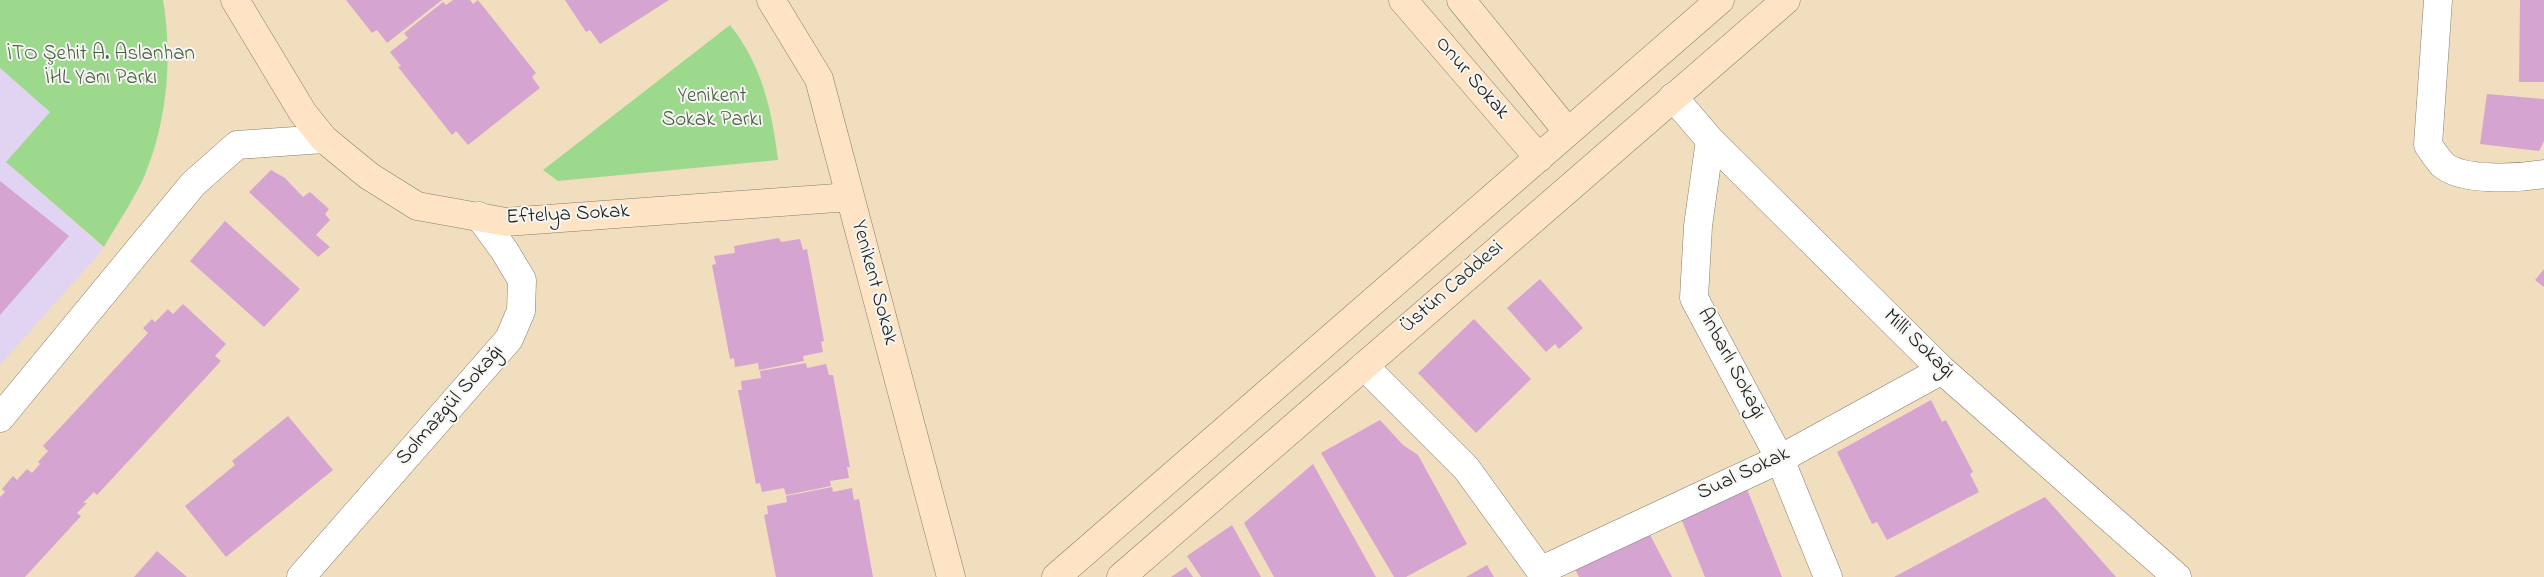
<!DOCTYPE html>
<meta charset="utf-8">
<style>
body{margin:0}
canvas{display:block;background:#f1debf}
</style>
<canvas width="2544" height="577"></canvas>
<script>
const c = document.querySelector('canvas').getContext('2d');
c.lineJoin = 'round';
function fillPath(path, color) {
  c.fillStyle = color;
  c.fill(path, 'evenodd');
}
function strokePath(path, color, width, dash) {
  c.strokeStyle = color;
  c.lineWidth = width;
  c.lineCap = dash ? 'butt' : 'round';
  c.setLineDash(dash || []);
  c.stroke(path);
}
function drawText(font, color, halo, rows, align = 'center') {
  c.font = font + ' "Indie Flower",sans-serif';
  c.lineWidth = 4;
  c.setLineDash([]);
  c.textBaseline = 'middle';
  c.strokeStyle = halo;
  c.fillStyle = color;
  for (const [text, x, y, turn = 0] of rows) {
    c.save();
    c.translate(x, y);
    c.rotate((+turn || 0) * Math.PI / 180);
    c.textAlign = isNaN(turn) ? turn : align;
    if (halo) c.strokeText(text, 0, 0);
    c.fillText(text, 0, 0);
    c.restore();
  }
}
const built = new Path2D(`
 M0 68 50 112 6 162 104 248 0 365Z`);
const green = new Path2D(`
 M0 0H163C173 58 167 123 144 177 133 201 117 224 104 247L6 162 50 112 0 68Z
 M730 25C762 65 772 110 778 160L558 181 543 170Z`);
const building = new Path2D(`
 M346 0H442L387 43 377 30 372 33Z
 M453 0H470L473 4 478 0 536 73 532 77 540 88 468 145 456 131 452 135 398 67 401 66 390 52 408 38 404 33 443 2 446 5Z
 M565 0H669L600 44 590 30 586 32Z
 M2520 0H2544V82H2519Z
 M2487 94 2544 99V141L2539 151 2480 144Z
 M271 170 285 178 303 197 310 192 329 209 325 214 330 220 316 235 330 247 318 257 249 192Z
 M0 181 69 236 0 315Z
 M225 221 300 289 264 327 190 261Z
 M779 238 781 242 800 239 803 250 807 249 824 341 821 342 823 352 803 356 804 361 759 370 758 363 735 367 734 358 730 359 712 265 716 264 714 256 735 253 734 246Z
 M2544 269V287L2535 280Z
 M1540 279 1583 328 1559 349 1555 344 1546 352 1507 308Z
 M183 304 226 344 215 356 221 361 97 495 94 492 83 503H87L77 513 81 516 25 577H0V497L5 492 2 489 13 476 17 480 27 469 32 473 40 464 38 462 48 451 43 446 148 333 143 328 152 319 155 322 168 309 173 314Z
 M1474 319 1531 379 1476 433 1418 373Z
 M806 363 807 368 826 364 829 375H833L850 467H847L849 478 830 481 831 486 786 495 784 488 762 492 760 483 756 484 738 390H742L741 381 761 378 760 371Z
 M1931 400 1942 422 1946 420 1973 472 1970 474 1979 492 1887 540 1877 522 1872 524 1837 452Z
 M288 416 333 470 226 557 185 506 235 465 232 461Z
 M1380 420 1403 445 1418 455 1467 544 1406 577H1394L1321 453Z
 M1313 464 1376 577H1274L1244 523Z
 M1745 484 1782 577H1705L1678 511Z
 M832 487 833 492 852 488 854 500 859 499 873 577H776L764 515 768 514 767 506 787 502 786 496Z
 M2045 497 2116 577H1894L2012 514Z
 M1232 525 1261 577H1201L1187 556Z
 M1648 531 1672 577H1579L1575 569Z
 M157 551 187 577H134Z
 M1487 565 1494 577H1466Z
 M1186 567 1193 577H1171Z`);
const street = new Path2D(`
 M2438 0 2428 145C2432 151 2437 158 2442 164 2461 182 2519 178 2544 174
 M1673 97 1710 140 1942 370 2177 577
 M1710 140 1698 226 1694 298 1780 459 1828 577
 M1364 366 1466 468 1545 577
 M0 418 193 184 237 145 324 139
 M1542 570 1780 459 1942 370
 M301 577 509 339 521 311 522 280 504 250 479 216`);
const secondary = new Path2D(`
 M235 0 303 113 324 139 369 176 417 206 506 222 850 197
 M771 0 819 79 951 577
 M1403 0 1539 158
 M1461 0 1568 132
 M1056 577 1720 0
 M1121 577 1786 0`);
const parkNames = [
 ["İTO Şehit A. Aslanhan",101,56],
 ["İHL Yanı Parkı",101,80],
 ["Yenikent",712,98],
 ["Sokak Parkı",712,122]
];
const streetNames = [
 ["Onur Sokak",1471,79,49],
 ["Eftelya Sokak",568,216,-3],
 ["Yenikent Sokak",873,283,75],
 ["Üstün Caddesi",1453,288,-41],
 ["Milli Sokağı",1918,345,44],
 ["Anbarlı Sokağı",1730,364,62],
 ["Solmazgül Sokağı",451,406,-49],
 ["Sual Sokak",1744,475,-25]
];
fillPath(built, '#e1d4f3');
fillPath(green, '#9dd98d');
fillPath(building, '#d5a4d1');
strokePath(street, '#867d6e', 29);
strokePath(secondary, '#867d6e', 29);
strokePath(street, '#fff', 28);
strokePath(secondary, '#fee4c5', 28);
drawText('21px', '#495e44', '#f6f6f2', parkNames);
drawText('21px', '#1c1c1c', '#f6f6f2', streetNames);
</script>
